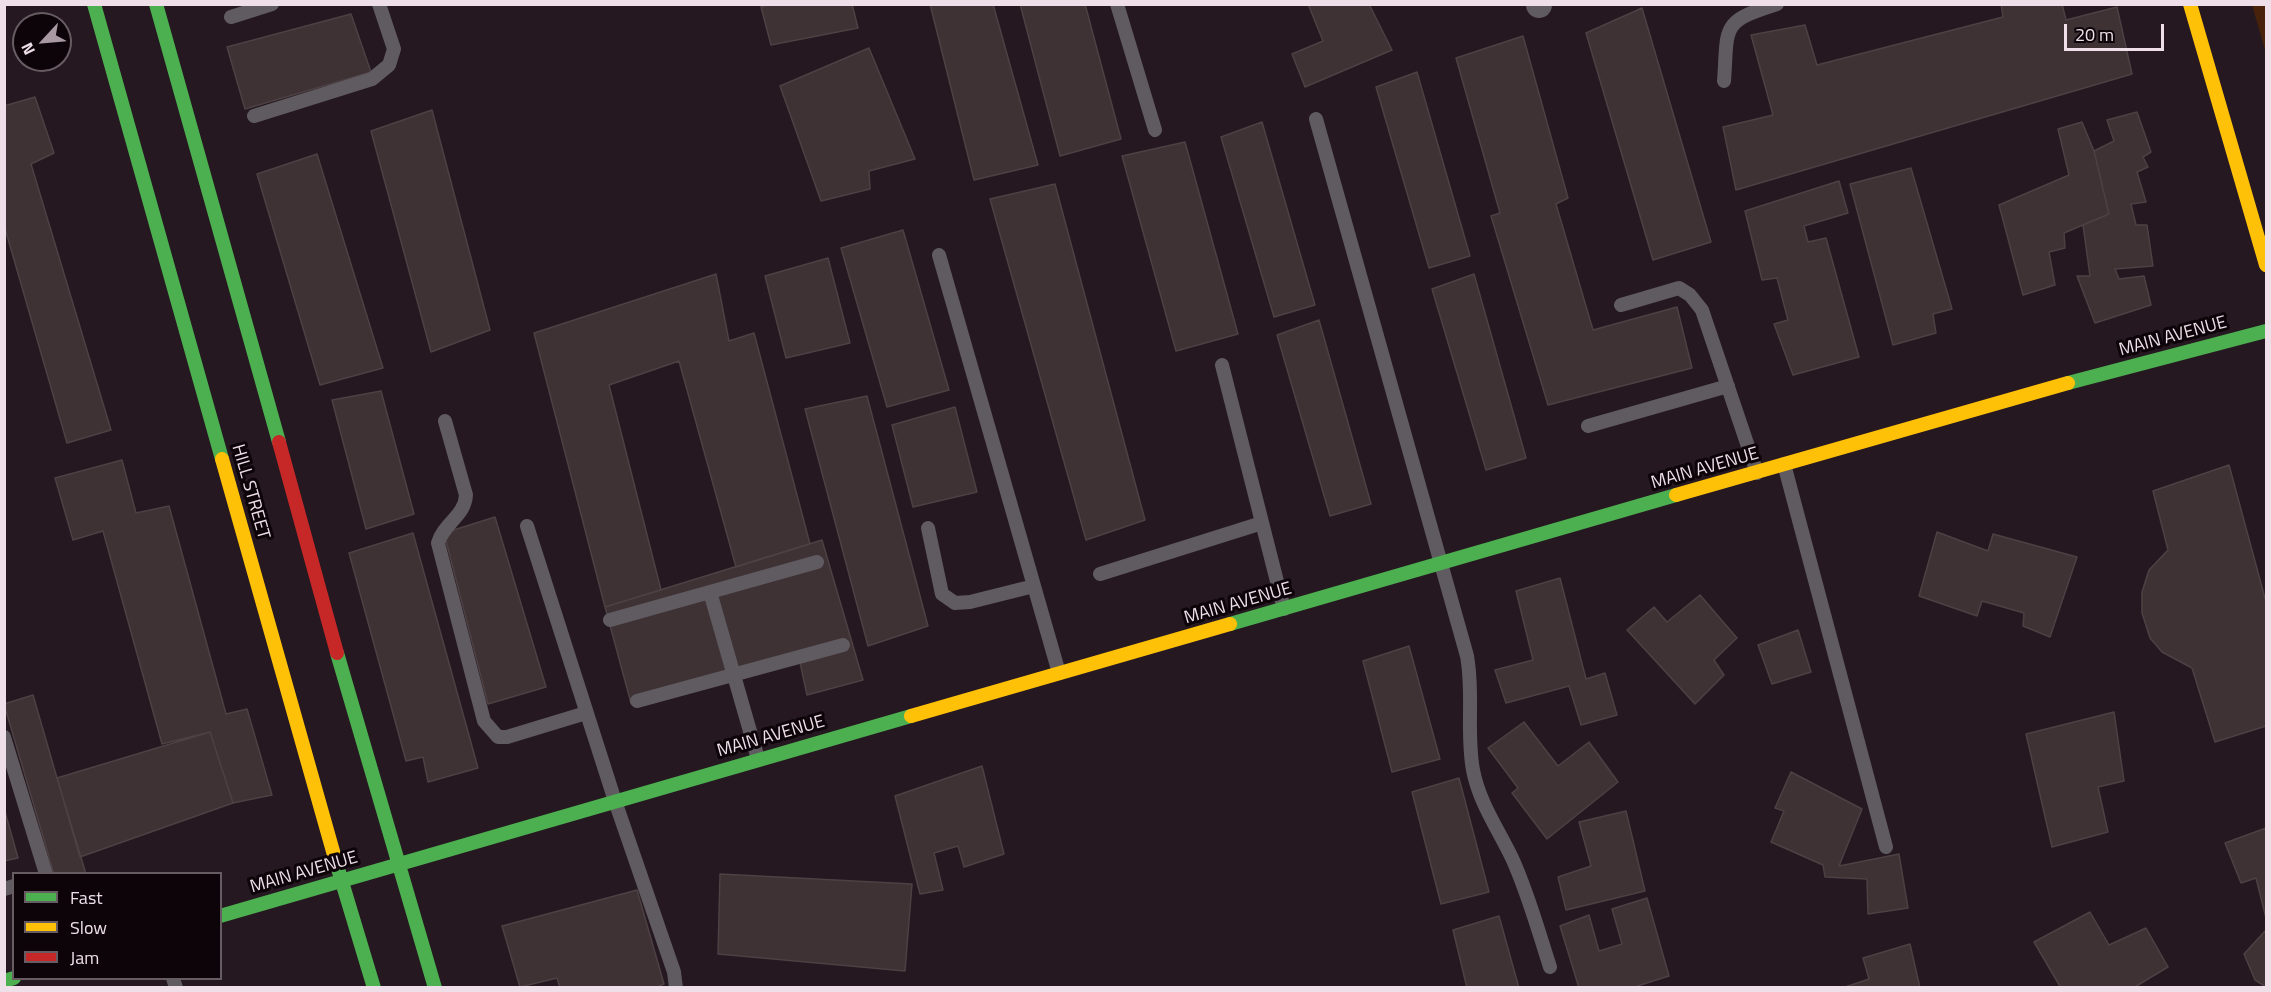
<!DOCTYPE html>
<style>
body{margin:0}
#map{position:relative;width:2271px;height:992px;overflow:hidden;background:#251820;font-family:"Titillium Web",sans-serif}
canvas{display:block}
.frame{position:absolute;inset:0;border:6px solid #efdfe8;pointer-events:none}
.legend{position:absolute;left:12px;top:872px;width:210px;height:108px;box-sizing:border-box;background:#0c0408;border:2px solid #675c62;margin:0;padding:8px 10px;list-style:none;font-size:18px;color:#efdfe8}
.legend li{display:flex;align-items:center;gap:12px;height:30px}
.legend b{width:30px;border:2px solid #675c62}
.north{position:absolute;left:12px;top:12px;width:60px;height:60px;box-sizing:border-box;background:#0c0408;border:2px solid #675c62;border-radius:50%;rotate:244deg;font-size:16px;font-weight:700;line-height:24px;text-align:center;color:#efdfe8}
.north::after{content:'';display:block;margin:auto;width:21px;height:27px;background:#a899a2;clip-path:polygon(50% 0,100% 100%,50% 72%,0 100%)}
.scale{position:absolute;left:2064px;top:24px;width:100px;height:27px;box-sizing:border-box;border:3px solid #efdfe8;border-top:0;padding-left:8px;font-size:18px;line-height:21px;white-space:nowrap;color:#efdfe8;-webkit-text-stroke:4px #0c0408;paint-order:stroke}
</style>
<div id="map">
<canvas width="2271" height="992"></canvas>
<div class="frame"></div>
<ul class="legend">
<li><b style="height:8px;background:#4caf50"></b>Fast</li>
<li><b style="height:8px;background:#ffc107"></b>Slow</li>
<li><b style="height:8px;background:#c62828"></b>Jam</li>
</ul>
<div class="north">N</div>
<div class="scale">20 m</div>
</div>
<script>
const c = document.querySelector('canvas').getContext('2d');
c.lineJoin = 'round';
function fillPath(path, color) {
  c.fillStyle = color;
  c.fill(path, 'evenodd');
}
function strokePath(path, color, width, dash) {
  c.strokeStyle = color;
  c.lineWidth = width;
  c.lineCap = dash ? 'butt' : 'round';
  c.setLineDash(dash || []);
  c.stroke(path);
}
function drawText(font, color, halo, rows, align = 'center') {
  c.font = font + ' "Titillium Web",sans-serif';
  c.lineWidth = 6;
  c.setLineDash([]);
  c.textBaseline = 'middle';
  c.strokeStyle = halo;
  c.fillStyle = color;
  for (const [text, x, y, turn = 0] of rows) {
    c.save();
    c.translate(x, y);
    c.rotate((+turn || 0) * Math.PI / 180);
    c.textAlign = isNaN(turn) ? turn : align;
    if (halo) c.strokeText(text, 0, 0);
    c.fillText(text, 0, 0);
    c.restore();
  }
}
const green = new Path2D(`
 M2252 5H2266V53Z`);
const building = new Path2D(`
 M773 4H852L858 28 771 45 761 7Z
 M930 4H993L1038 165 974 180Z
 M1020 4H1085L1121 139 1060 156Z
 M1308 4H1369L1392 50 1305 87 1292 54 1323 41Z
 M2001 4H2062L2066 20 2117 7 2132 74 1736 190 1723 127 1773 115 1751 35 1805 25 1817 65 2003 17Z
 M1642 8 1711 242 1653 260 1586 33Z
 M351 14 371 72 245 109 227 47Z
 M1523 36 1568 198 1556 204 1593 330 1677 307 1692 368 1548 405 1491 216 1500 213 1456 58Z
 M869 48 915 159 869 171 870 189 821 201 780 86Z
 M1417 72 1470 256 1429 268 1376 87Z
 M35 97 54 153 31 164 111 430 67 443 4 225V106Z
 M432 110 490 330 431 352 371 131Z
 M2137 112 2151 152 2143 157 2148 167 2137 172 2146 202 2131 204 2136 225H2147L2153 266 2115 269 2119 279 2144 276 2151 305 2095 323 2077 276H2090L2083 225 2109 214 2094 151 2114 141 2107 120Z
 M1262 122 1315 305 1274 317 1221 137Z
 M2082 122 2094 151 2109 214 2064 233 2065 248 2049 252 2055 285 2023 295 1999 205 2069 175 2058 129Z
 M1185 142 1238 334 1176 351 1122 156Z
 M317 154 383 368 320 385 257 174Z
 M1911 168 1952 309 1933 314 1936 333 1893 345 1850 184Z
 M1839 181 1848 213 1804 226 1808 242 1826 238 1859 357 1793 375 1774 324 1788 320 1777 278 1762 280 1745 211Z
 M1055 184 1145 520 1086 540 990 199Z
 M903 230 949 390 887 407 841 248Z
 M828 258 850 343 786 358 765 276Z
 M716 274 729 341 754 333 810 544 736 567 679 361 609 385 661 590 605 607 534 333Z
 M1474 274 1526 458 1486 470 1432 289Z
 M1319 320 1371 504 1330 516 1277 335Z
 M381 391 414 514 366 529 332 400Z
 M867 396 928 626 868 646 805 409Z
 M955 407 977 492 913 507 892 425Z
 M122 460 136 513 169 506 226 714 247 709 272 795 233 803 210 732 162 744 103 531 73 540 55 478Z
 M2229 465 2266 602V726L2215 742 2192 668 2162 652 2150 638 2142 613V592L2149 570 2168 550 2153 491Z
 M495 517 546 687 488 704 444 533Z
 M1937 532 1988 551 1993 534 2077 557 2050 637 2023 626 2024 613 1982 601 1977 616 1919 596Z
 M413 533 478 768 428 782 423 757 406 761 349 553Z
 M822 540 863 680 807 695 798 653 631 703 605 607Z
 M1560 578 1586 679 1605 673 1617 715 1581 725 1569 686 1506 703 1495 670 1533 660 1516 591Z
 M1700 595 1737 638 1714 660 1724 675 1695 704 1627 630 1654 607 1667 622Z
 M1798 630 1811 672 1772 684 1758 645Z
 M1409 646 1440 759 1392 772 1363 661Z
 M33 695 57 778 86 874H54L4 704Z
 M2114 712 2124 781 2098 787 2108 832 2052 847 2026 734Z
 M1524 722 1558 766 1589 742 1618 782 1547 839 1512 793 1518 788 1488 748Z
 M210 732 233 803 80 857 57 778Z
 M982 766 1004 854 964 867 958 846 934 853 943 890 920 894 895 796Z
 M1791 772 1862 809 1839 866 1899 854 1908 908 1868 914 1867 879 1825 877 1823 865 1771 842 1784 811 1775 808Z
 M1459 778 1489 892 1441 904 1412 792Z
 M4 808 18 858 4 861Z
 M1626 811 1645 891 1566 910 1558 877 1591 866 1579 822Z
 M2266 828V918L2256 878 2241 883 2225 843Z
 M720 874 912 884 905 971 718 954Z
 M637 890 664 984 654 988H560L557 978 520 987 502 926Z
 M1647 898 1669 976 1631 988H1579L1560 926 1589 915 1599 951 1622 944 1612 909Z
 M2090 912 2109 945 2146 928 2168 967 2133 988H2061L2034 942Z
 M1499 916 1519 988H1467L1453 930Z
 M2266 930V987L2255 980 2244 954Z
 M1910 944 1920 988H1842L1869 979 1863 958Z`);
const lane = new Path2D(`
 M1117 4 1155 130
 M231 17 272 4
 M1724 81C1728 26 1720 22 1777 4
 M254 116 372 79 389 65 394 49 379 4
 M1316 119 1467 656C1474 694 1466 732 1473 770 1479 802 1498 829 1512 858 1528 893 1538 930 1550 967
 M939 255 1059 673
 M1621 305 1679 288 1690 295 1702 310 1757 473
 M1222 365 1284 609
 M445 421 466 495C465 516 444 523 438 543L484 721 498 737H507L586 713
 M1588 426 1728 386
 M1784 464 1886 847
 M527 526 615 801 674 972 676 988
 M928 528 942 594 955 603 970 602 1034 586
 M1100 574 1262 523
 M710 592 758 759
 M610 620 817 562
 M637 701 843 645
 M4 737 46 874
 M4 889 14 886
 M173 978 176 988`);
const street = new Path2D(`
 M1539 4V5`);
const fast = new Path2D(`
 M94 4 222 459
 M156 4 279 442
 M2068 383 2266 331
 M1230 624 1676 495
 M337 653 435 988
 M336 862 374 988
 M220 916 911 716
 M4 981 14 978`);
const slow = new Path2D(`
 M2190 4 2266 265
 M222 459 336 862
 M1676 495 2068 383
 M911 716 1230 624`);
const jam = new Path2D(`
 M279 442 337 653`);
const streetNames = [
 ["MAIN AVENUE",2173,337,-15],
 ["MAIN AVENUE",1705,469,-16],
 ["HILL STREET",250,492,74],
 ["MAIN AVENUE",1238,604,-16],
 ["MAIN AVENUE",771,737,-16],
 ["MAIN AVENUE",304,873,-16]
];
fillPath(green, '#48220a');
fillPath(building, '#3e3235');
strokePath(building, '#4d4144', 1.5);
strokePath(lane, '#5f5b60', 14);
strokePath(street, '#5f5b60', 26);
strokePath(fast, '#4caf50', 14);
strokePath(slow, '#ffc107', 14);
strokePath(jam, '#c62828', 14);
drawText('18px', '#efdfe8', '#0c0408', streetNames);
</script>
